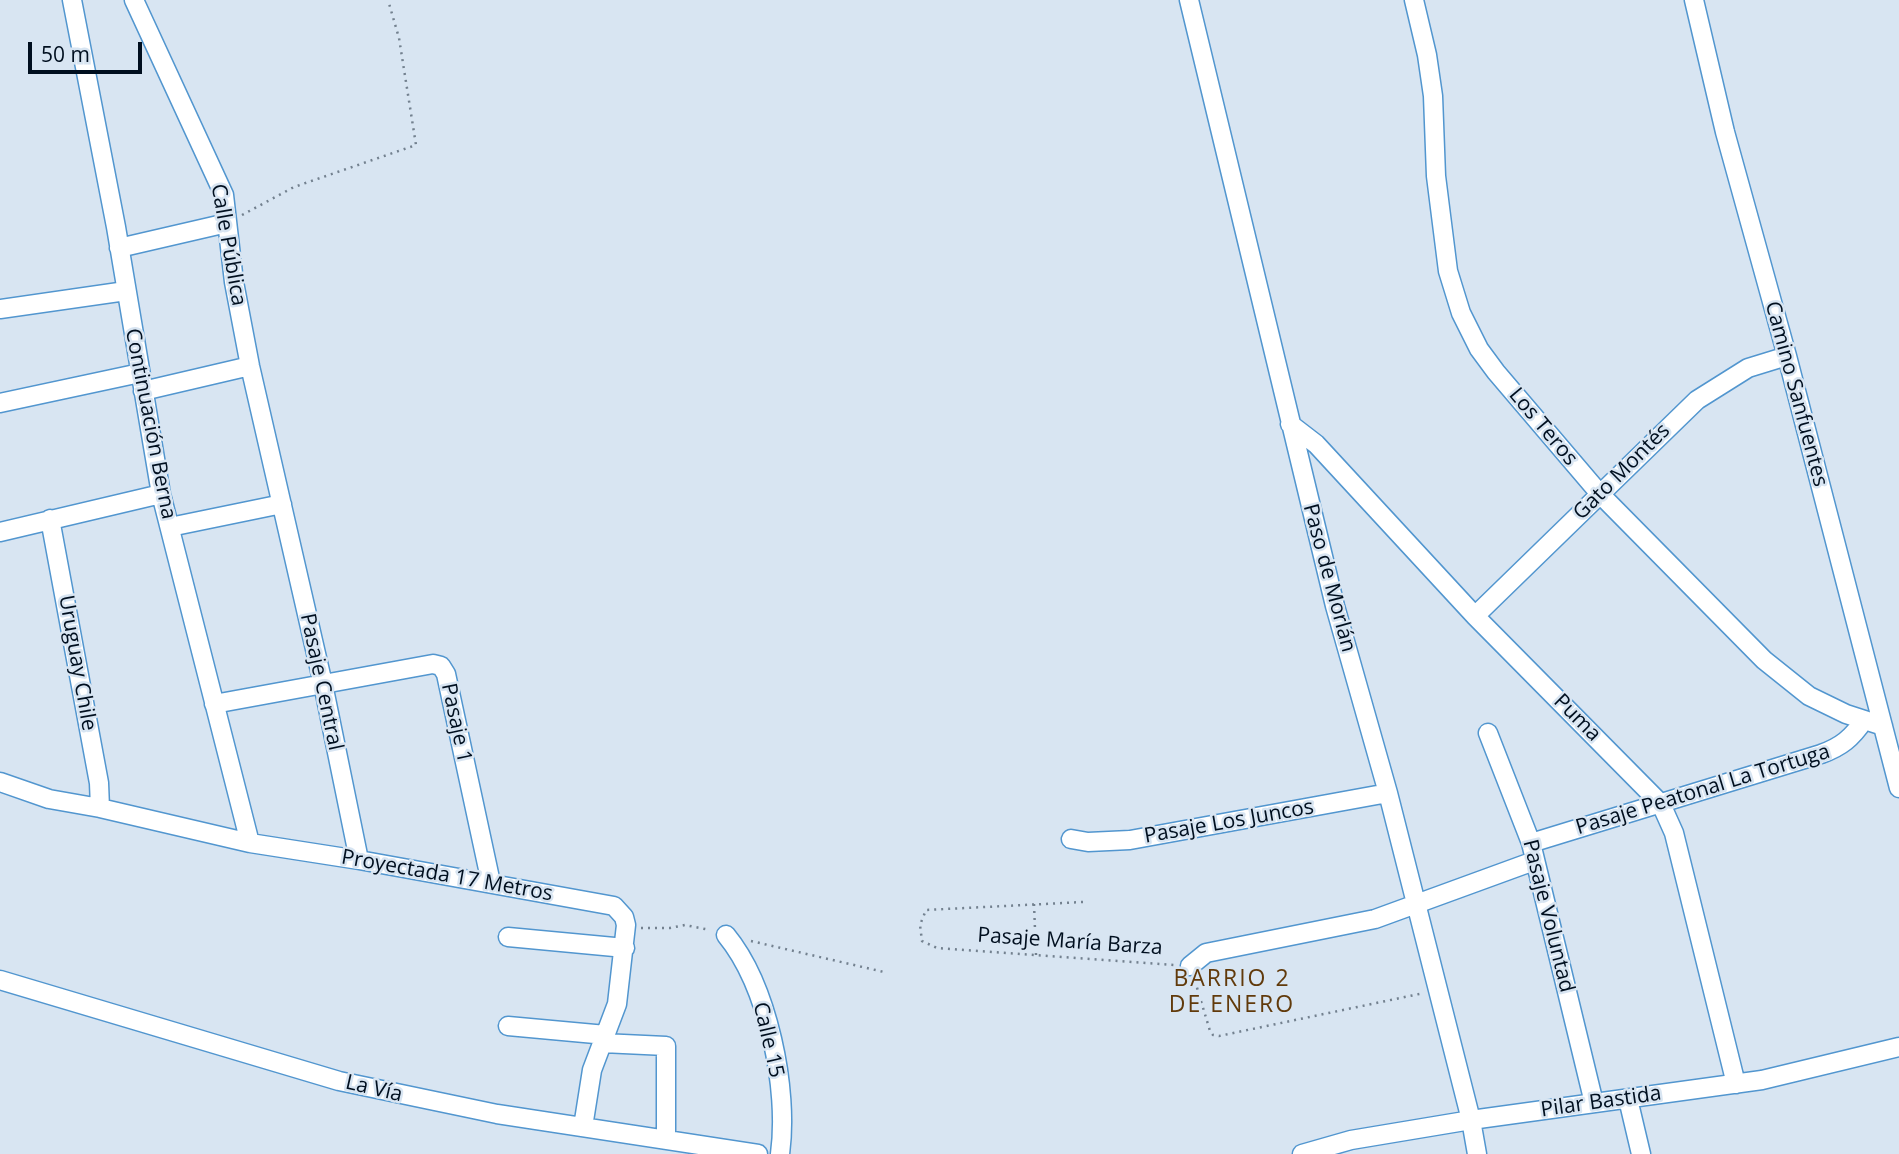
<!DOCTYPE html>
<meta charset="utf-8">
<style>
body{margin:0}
#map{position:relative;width:1899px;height:1154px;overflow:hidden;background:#d8e5f2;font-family:"Open Sans",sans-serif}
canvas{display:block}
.scale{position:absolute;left:28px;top:42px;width:114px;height:32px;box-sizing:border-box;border:4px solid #000f1f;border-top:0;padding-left:9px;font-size:21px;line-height:24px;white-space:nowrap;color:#000f1f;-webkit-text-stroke:5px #d8e5f2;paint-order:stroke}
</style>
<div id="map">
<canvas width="1899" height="1154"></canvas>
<div class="scale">50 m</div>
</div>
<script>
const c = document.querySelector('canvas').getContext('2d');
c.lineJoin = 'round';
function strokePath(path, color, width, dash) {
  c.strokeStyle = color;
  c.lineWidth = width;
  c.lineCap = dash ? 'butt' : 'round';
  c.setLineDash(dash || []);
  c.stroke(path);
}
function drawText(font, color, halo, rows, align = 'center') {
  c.font = font + ' "Open Sans",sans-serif';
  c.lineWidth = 5;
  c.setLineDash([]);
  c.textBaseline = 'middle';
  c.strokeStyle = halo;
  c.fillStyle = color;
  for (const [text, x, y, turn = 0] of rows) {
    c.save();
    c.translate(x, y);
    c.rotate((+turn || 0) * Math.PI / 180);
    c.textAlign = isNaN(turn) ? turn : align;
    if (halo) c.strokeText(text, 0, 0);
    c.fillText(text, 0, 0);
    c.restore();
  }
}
const path = new Path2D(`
 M242 215 294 187 416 145 399 38 388 0
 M1083 902 926 910 920 925 922 941 937 948 1175 965
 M1034 904 1036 955
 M641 928H670L685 925 710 930
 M751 941 884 972
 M1195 981 1210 1031 1213 1035 1219 1036 1424 993`);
const minor = new Path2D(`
 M72 0 116 227 161 494 250 843
 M134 0 224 195 234 282 250 366 323 684 359 860
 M1189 0 1335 606 1388 793 1471 1120 1477 1154
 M1414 0 1427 55 1433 96 1436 176 1448 271 1461 313 1479 349 1496 372 1600 494 1764 660 1809 696 1846 714 1883 726
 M1694 0 1725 132 1787 356 1899 788
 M119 248 227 223
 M0 309 126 291
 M143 391 250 366
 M0 403 140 373
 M1290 424 1316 444 1475 616 1661 804 1674 833 1736 1084
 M50 519 99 783 100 808
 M170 527 282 504
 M0 532 161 494
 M1475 616 1697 400 1748 368 1787 356
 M214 704 433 664 441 666 446 674 491 883
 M1488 733 1531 843 1594 1103
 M0 782 49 799 100 808 250 843 359 860 614 906 624 917 626 925 617 1004 592 1070 583 1127
 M1071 839 1088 842 1130 840 1388 793
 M1531 843 1821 754C1841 747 1852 738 1864 720
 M726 935C768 986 789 1089 780 1154
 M508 937 625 948
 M1190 966 1206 953 1375 919 1534 861
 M0 980 339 1081 497 1114 758 1154
 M508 1026 606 1035
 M602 1043 666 1046V1140
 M1628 1099 1641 1154
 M1302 1154 1351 1140 1471 1120 1762 1080 1899 1047`);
const streetNames = [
 ["Calle Pública",228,245,80],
 ["Camino Sanfuentes",1796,394,75],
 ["Continuación Berna",150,424,79],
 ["Los Teros",1543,427,50],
 ["Gato Montés",1622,472,-45],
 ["Paso de Morlán",1329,578,75],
 ["Uruguay Chile",77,663,80],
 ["Pasaje Central",321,682,78],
 ["Puma",1577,718,45],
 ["Pasaje 1",456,723,78],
 ["Pasaje Peatonal La Tortuga",1703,790,-17],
 ["Pasaje Los Juncos",1229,822,-10],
 ["Proyectada 17 Metros",447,876,10],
 ["Pasaje Voluntad",1548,916,76],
 ["Pasaje María Barza",1070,942,4],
 ["Calle 15",768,1040,77],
 ["La Vía",374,1089,13],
 ["Pilar Bastida",1601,1102,-8]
];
const neighbourhoodNames = [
 ["BARRIO 2",1232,979],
 ["DE ENERO",1232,1005]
];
strokePath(minor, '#5296cf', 21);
strokePath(path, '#73818f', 2.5, [2, 5]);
strokePath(minor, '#fff', 18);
drawText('21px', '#000f1f', '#d8e5f2', streetNames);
c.letterSpacing = '2px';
drawText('23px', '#613a0b', '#d8e5f2', neighbourhoodNames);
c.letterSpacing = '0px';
</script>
